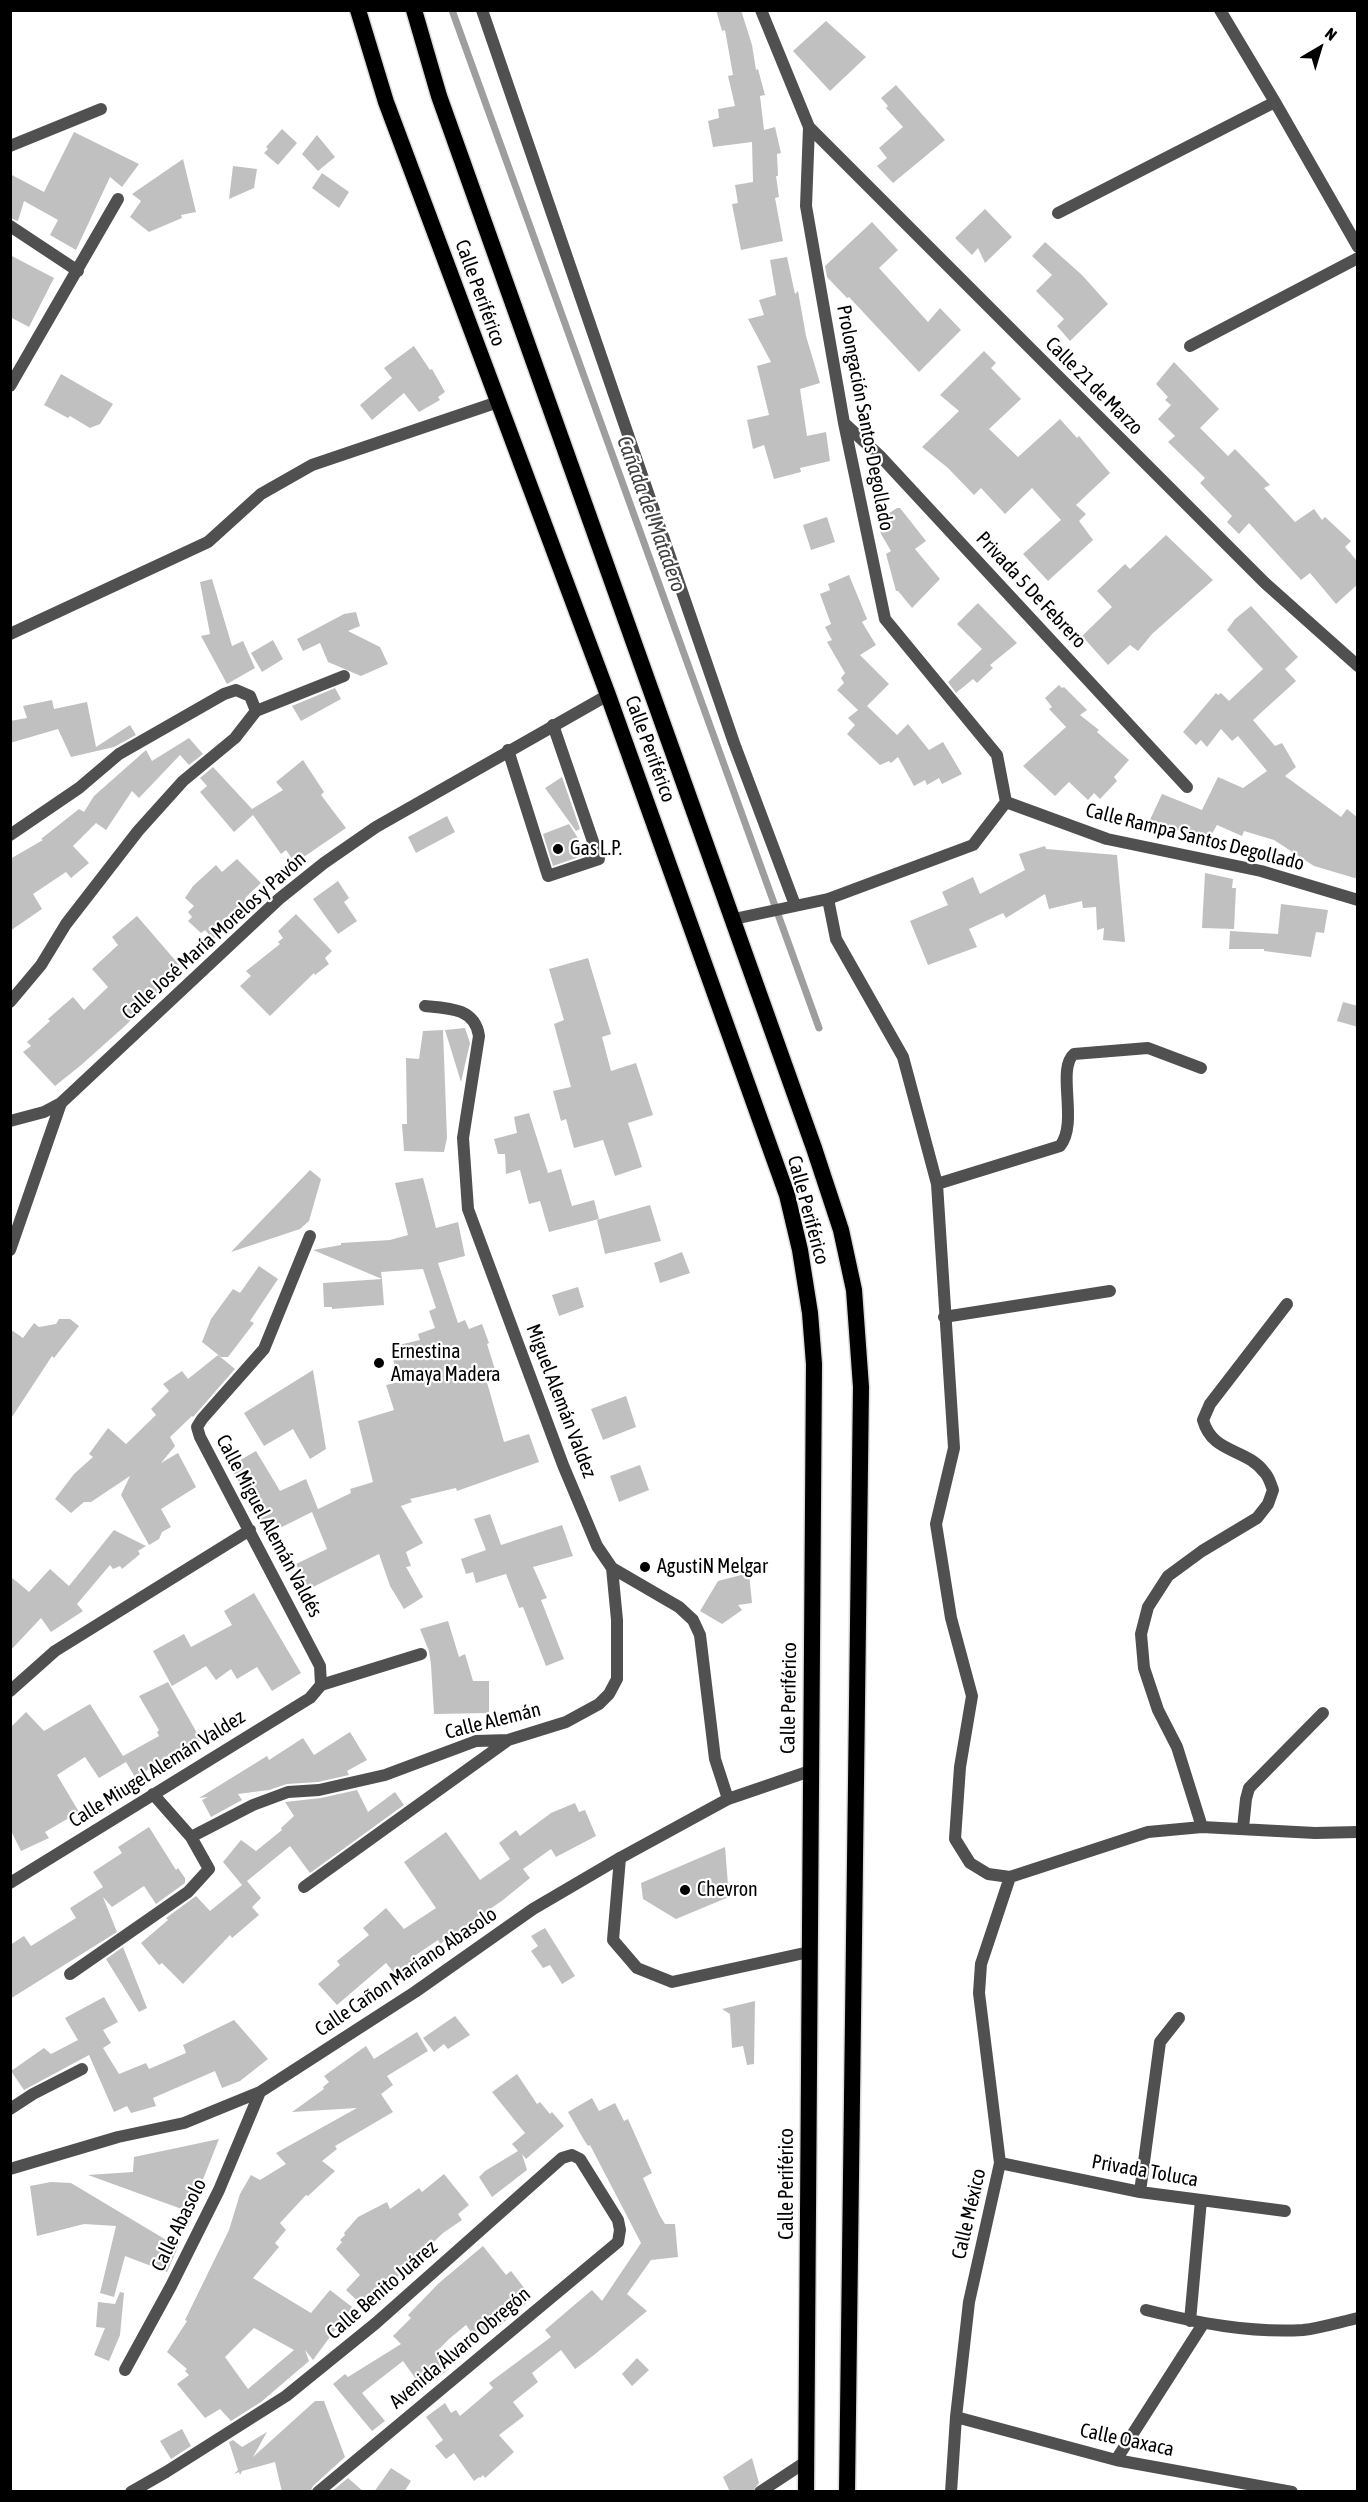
<!DOCTYPE html>
<meta charset="utf-8">
<style>
body{margin:0}
#map{position:relative;width:1368px;height:2502px;overflow:hidden;background:#fff;font-family:"Asap Condensed",sans-serif}
canvas{display:block}
.frame{position:absolute;inset:0;border:12px solid #000;pointer-events:none}
.north{position:absolute;left:1290px;top:18px;width:60px;height:60px;-webkit-text-stroke:4px #fff;paint-order:stroke;rotate:38deg;font-size:16px;font-weight:700;line-height:24px;text-align:center;color:#000}
.north::after{content:'';display:block;margin:auto;width:21px;height:27px;background:#000;clip-path:polygon(50% 0,100% 100%,50% 72%,0 100%)}
</style>
<div id="map">
<canvas width="1368" height="2502"></canvas>
<div class="frame"></div>
<div class="north">N</div>
</div>
<script>
const c = document.querySelector('canvas').getContext('2d');
c.lineJoin = 'round';
function strokePath(path, color, width, dash) {
  c.strokeStyle = color;
  c.lineWidth = width;
  c.lineCap = dash ? 'butt' : 'round';
  c.setLineDash(dash || []);
  c.stroke(path);
}
function fillPath(path, color) {
  c.fillStyle = color;
  c.fill(path, 'evenodd');
}
function drawText(font, color, halo, rows, align = 'center') {
  c.font = font + ' "Asap Condensed",sans-serif';
  c.lineWidth = 4.5;
  c.setLineDash([]);
  c.textBaseline = 'middle';
  c.strokeStyle = halo;
  c.fillStyle = color;
  for (const [text, x, y, turn = 0] of rows) {
    c.save();
    c.translate(x, y);
    c.rotate((+turn || 0) * Math.PI / 180);
    c.textAlign = isNaN(turn) ? turn : align;
    if (halo) c.strokeText(text, 0, 0);
    c.fillText(text, 0, 0);
    c.restore();
  }
}
const stream = new Path2D(`
 M452 10 819 1028`);
const building = new Path2D(`
 M716 10H741L752 45 756 70 758 69 765 95 760 96 764 130 775 127 781 153 777 154 778 176H776L779 197 775 198 783 241 741 250 732 204 738 203 735 185 753 182 752 142 713 147 708 121 719 118 718 109 735 106 728 76 733 75 725 30 722 31Z
 M826 21 866 57 830 91 793 51Z
 M896 85 945 140 893 183 877 166 887 158 879 148 903 127 886 108 888 106 881 98Z
 M282 129 297 143 278 165 264 153 268 149 266 147Z
 M74 132 139 164 122 187 110 177 76 250 50 235 58 220 24 201 18 221 10 218V174L44 192Z
 M317 135 335 157 318 171 302 154Z
 M183 159 196 212 181 215 182 218 149 232 130 217 141 201 132 194Z
 M233 166 257 169 254 188 229 199Z
 M322 173 349 192 339 208 312 188Z
 M985 209 1012 237 985 263 978 248 972 255 955 238Z
 M872 222 898 250 879 268 928 322 940 308 961 330 919 372 849 297 847 298 827 277 825 266Z
 M1045 242 1082 275 1108 304 1070 341 1057 326 1064 319 1036 291 1052 275 1032 256Z
 M10 255 54 278 29 327 10 317Z
 M787 257 795 294 798 291 806 336 820 383 800 389 807 436 826 432 830 461 800 468 801 472 774 479 764 445 753 449 747 420 769 415 757 366 771 362 748 319 764 315 759 300 776 295 770 260Z
 M414 346 430 370 432 369 445 392 438 397 440 400 419 412 404 393 372 420 360 405 392 378 384 368Z
 M984 351 996 363 991 368 1021 399 989 429 1018 457 1060 419 1077 438 1079 436 1110 473 1076 505 1086 514 1079 521 1093 540 1048 581 1023 554 1061 520 1032 488 1005 514 981 488 974 495 948 468 922 447 959 411 940 395Z
 M1174 362 1219 409 1200 428 1228 456 1235 449 1270 485 1264 488 1295 522 1314 509 1322 520 1325 517 1351 541 1345 547 1358 562V584L1336 604 1310 573 1301 580 1249 523 1239 534 1227 522 1232 516 1200 483 1205 478 1168 442 1175 436 1158 419 1171 405 1165 400 1168 397 1156 384Z
 M61 374 113 404 100 424 90 428 70 416 68 418 44 405Z
 M897 508H900L926 541 915 549 940 579 912 608 898 591H896L886 554 891 551 881 534 877 521Z
 M827 517 835 542 811 550 803 525Z
 M1166 535 1213 580 1152 634 1138 651 1130 645 1108 665 1082 636 1112 607 1097 591 1125 564 1130 569Z
 M849 575 867 619 862 622 876 645 860 655 889 684 867 706 897 735 908 724 929 750 943 742 962 774 942 784 939 778 927 785 925 780 914 786 898 757 891 763 889 761 880 765 847 734 855 725 848 718 858 710 837 690 844 683 841 678 845 673 827 642 832 640 825 627 831 624 820 594 830 590 828 584Z
 M212 579 232 646 243 641 255 668 227 684 201 636 210 634 200 582Z
 M978 603 1017 643 990 665 993 668 977 683 973 679 956 693 948 682 982 649 957 624Z
 M1251 606 1298 657 1285 669 1296 681 1253 720 1275 746 1282 743 1296 767 1285 776 1341 817 1347 809 1358 818V879L1314 866 1274 840 1244 831 1242 836 1217 825 1210 837 1148 824 1162 794 1202 810 1218 777 1243 788 1267 771 1238 736 1232 741 1221 729 1207 747 1201 740 1196 745 1183 732 1216 693 1218 695 1221 693 1229 701 1263 669 1227 630 1235 619Z
 M356 612 360 626 348 631 380 647 388 664 361 676 328 662 320 643 303 651 297 639 344 614Z
 M273 640 283 659 262 672 251 653Z
 M1059 685 1062 688 1064 687 1087 710 1080 715 1099 730 1097 732 1129 760 1114 777 1117 781 1100 799 1094 793 1088 800 1069 782 1055 796 1023 766 1066 727 1049 709 1052 707 1045 698Z
 M335 688 341 699 301 721 292 706Z
 M52 700 54 709 87 702 96 747 130 725 136 735 114 747 71 757 58 729 10 743V721L27 718 23 706Z
 M189 738 203 754 189 765 180 755 139 798 132 791 106 830 96 823 73 846 89 863 71 878 66 872 33 894 42 909 10 931V859L43 840 41 839 79 809 84 812 94 796 146 750 152 761Z
 M303 760 324 792 321 795 346 828 295 863 286 850 281 854 253 815 234 832 200 792 207 786 200 778 213 767 252 809 283 790 276 782Z
 M562 777 580 829 576 831 545 788Z
 M447 816 455 832 416 853 408 837Z
 M569 824 588 854 553 866 543 834Z
 M1045 846 1046 849 1117 855 1125 942 1103 940 1104 928 1097 930 1096 907 1083 908 1082 901 1049 909 1045 894 1006 918 1003 913 969 929 977 947 928 965 910 921 948 905 942 892 973 877 980 894 1025 870 1019 854Z
 M237 859 261 883 245 898 250 904 213 939 205 930 201 933 188 921 192 917 188 912 194 906 185 898 193 886 216 865 222 872Z
 M1205 873 1233 879 1232 888H1236L1234 929 1202 928Z
 M338 881 349 898 344 902 357 921 338 934 313 899Z
 M1281 904 1328 910 1324 933 1316 932 1311 957 1264 951V949H1229L1230 931 1278 934Z
 M296 914 332 951 325 958 329 964 315 975 314 973 270 1016 240 986 251 976 246 971 280 944 278 942 283 938 278 931Z
 M137 916 181 967 156 991 158 993 126 1025 80 1066 55 1086 23 1052 31 1046 27 1042 50 1021 48 1019 73 997 84 1010 108 987 92 969 118 945 112 937Z
 M588 958 611 1034 602 1037 611 1071 636 1063 653 1115 628 1123 642 1167 615 1176 603 1140 574 1148 566 1119 561 1121 553 1091 571 1087 554 1024 564 1020 549 969Z
 M1343 1002 1358 1006V1027L1337 1021Z
 M465 1028 470 1043 461 1082 445 1030Z
 M443 1030 447 1138 444 1152 404 1151 402 1124H407L406 1058 419 1059 423 1031Z
 M529 1113 548 1173 561 1169 572 1206 594 1200 599 1219 549 1232 540 1201 529 1204 520 1170 506 1174 505 1154H498L494 1139 517 1133 514 1117Z
 M310 1170 321 1179 309 1221 300 1229 231 1252Z
 M423 1178 436 1228 458 1222 465 1256 438 1263 458 1323 465 1320 469 1329 482 1324 489 1343 487 1344 497 1376 486 1379 504 1442 529 1434 539 1462 457 1491 456 1488 410 1499 412 1502 401 1506 423 1543 406 1552 411 1566 406 1567 423 1597 404 1609 390 1586 379 1554 309 1589 296 1564 327 1549 312 1512 351 1493 350 1489 373 1482 358 1421 394 1410 386 1385 399 1382 390 1347 420 1340 418 1334 435 1328 429 1311 436 1308 423 1269 381 1272 382 1279 313 1250 341 1245V1243L390 1240 408 1235 395 1183Z
 M650 1205 661 1241 605 1254 597 1220Z
 M682 1252 690 1273 660 1283 654 1263Z
 M259 1266 278 1279 250 1321 254 1323 228 1357H221L202 1342 211 1319 233 1289 240 1293Z
 M382 1279 384 1305 332 1309V1307H324L323 1283Z
 M578 1287 584 1307 559 1316 552 1295Z
 M59 1319H70L79 1326 54 1358 52 1356 10 1420V1329L23 1338 34 1323 39 1327 56 1324Z
 M218 1355 235 1369 193 1417 192 1416 170 1437 175 1446 161 1463 178 1453 196 1487 161 1509 171 1527 162 1532 159 1539 149 1545 121 1495 130 1476 91 1502H84L71 1513 55 1499 74 1474 93 1457 89 1454 108 1428 126 1444 156 1415 151 1409 169 1391 163 1384 182 1371 188 1379Z
 M313 1370 326 1449 310 1459 293 1429 264 1446 244 1413Z
 M626 1396 636 1427 603 1440 591 1409Z
 M256 1451 280 1491 306 1479 318 1509 268 1534 230 1466Z
 M640 1465 649 1490 619 1502 610 1476Z
 M490 1514 501 1545 562 1525 573 1556 533 1567 547 1598 541 1600 564 1659 546 1666 523 1607 519 1608 506 1574 476 1583 473 1572 466 1574 461 1559 486 1550 474 1519Z
 M114 1530 146 1546 138 1551 140 1554 122 1569 120 1566 113 1569 110 1565 77 1604 83 1611 51 1632 41 1618 10 1651V1576L29 1592 50 1569 69 1586Z
 M749 1573 752 1603 738 1605 742 1610 722 1624 700 1611 718 1581Z
 M254 1593 301 1673 272 1691 257 1667 237 1679 231 1669 216 1680 206 1666 172 1686 153 1651 184 1634 191 1647 232 1625 224 1611Z
 M448 1621 459 1657 465 1654 473 1681H489V1713L434 1714 431 1665 429 1651 420 1629Z
 M168 1682 201 1740 135 1777 126 1762 99 1778 85 1757 57 1775 79 1812 45 1832 49 1838 21 1851 10 1829V1728L26 1712 44 1731 90 1704 123 1756 159 1736 157 1732 159 1730 139 1696Z
 M350 1732 367 1760 347 1771 349 1775 318 1782 287 1784 269 1790 238 1794 242 1800 211 1817 202 1800 208 1797 199 1798 267 1756 269 1760 303 1738 314 1755Z
 M357 1790 368 1812 395 1792 404 1805 310 1873 290 1846 247 1881 261 1898 252 1907 259 1915 232 1938 230 1935 183 1984 162 1963 159 1965 141 1943 168 1920 166 1918 196 1896 210 1911 242 1885 223 1862 241 1840 256 1851 282 1830 281 1828 294 1816 285 1802 321 1798Z
 M575 1803 579 1812 585 1810 596 1836 556 1857 551 1849 523 1869 530 1878 503 1900 440 1944 438 1940 410 1959 412 1962 395 1974 386 1963 337 2005 318 1984 340 1965 337 1961 369 1935 363 1928 386 1908 404 1929 436 1908 404 1862 446 1832 480 1880 510 1859 499 1843 516 1830 520 1836 551 1813Z
 M149 1827 176 1870 178 1868 185 1878V1883L156 1904 144 1886 112 1907 103 1897 117 1932 10 1999V1945L24 1936 31 1946 76 1918 70 1908 103 1887 93 1872 122 1853 118 1847Z
 M725 1847 729 1897 676 1919 643 1899 641 1883Z
 M545 1928 575 1976 562 1984 550 1965 543 1968 531 1951 538 1946 531 1936Z
 M123 1947 147 2008 139 2012 106 1959Z
 M104 1997 118 2022 103 2030 111 2043 103 2048 119 2074 146 2063 149 2069 186 2053 183 2045 234 2020 268 2059 240 2081 222 2088 215 2071 153 2098 156 2106 131 2113 127 2106 114 2112 89 2055 24 2090 11 2071 44 2048 51 2054 78 2040 65 2018Z
 M755 2001 754 2064 747 2065 743 2046 732 2048 730 2014 722 2009Z
 M455 2016 470 2035 448 2049 444 2044 434 2052 423 2038Z
 M417 2032 428 2051 387 2076 393 2085 381 2094 393 2112 335 2146 337 2149 322 2161 335 2171 308 2196 306 2195 280 2223 286 2230 275 2243 279 2247 253 2278 311 2313 330 2290 352 2307 313 2360 305 2350 309 2361 261 2402 231 2421 220 2409 205 2418 177 2384 189 2375 185 2371 187 2369 167 2352 187 2321 185 2320 229 2230 240 2194 251 2175 260 2180 286 2164 276 2153 357 2108 292 2112 324 2089 323 2087 329 2082 324 2076 366 2046 374 2059ZM254 2328 294 2350 248 2389 225 2357Z
 M517 2074 537 2104 540 2102 550 2114 552 2112 564 2126 526 2159 522 2154 527 2170 492 2197 479 2177 485 2171 518 2151 512 2144 525 2133 492 2092Z
 M592 2098 599 2111 615 2103 624 2121 628 2119 652 2173 643 2178 659 2214 665 2224H675L678 2257 651 2260 627 2294 647 2311 594 2355 575 2369 561 2350 532 2373 538 2382 513 2402 524 2416 499 2435 514 2452 485 2478 483 2475 480 2478 479 2477 474 2481 454 2453 446 2459 435 2446 443 2440 426 2417 445 2403 451 2413 456 2410 460 2416 493 2388 489 2383 551 2337 545 2330 592 2290 602 2301 641 2243 590 2145 588 2146 584 2140 568 2112Z
 M219 2139 190 2212 88 2175 133 2172 134 2157Z
 M444 2174 469 2205 458 2214 462 2220 443 2233 365 2308 346 2290 360 2275 336 2249 342 2242 340 2240 345 2235 344 2233 358 2217 387 2202 390 2209 419 2188 422 2192Z
 M51 2182 71 2183 178 2247 167 2272 125 2256 114 2297 100 2293 116 2226 84 2224 37 2236 30 2186Z
 M483 2246 506 2275 511 2271 532 2298 497 2328 494 2325 476 2339 466 2325 449 2339 435 2353 449 2369 423 2389 403 2361 362 2393 385 2421 372 2431 333 2384 345 2374 348 2377 401 2344 393 2336 411 2318 408 2315 439 2283Z
 M120 2292 124 2293 120 2335 109 2361 94 2355 105 2328 96 2327 98 2302 115 2304Z
 M637 2358 649 2370 632 2386 622 2374Z
 M315 2401H324L345 2457 313 2486 310 2492H282L275 2462 242 2471 240 2475 239 2472 234 2474 238 2470 229 2442 233 2440 242 2447 267 2432 253 2457Z
 M182 2429 191 2446 171 2459 160 2441Z
 M752 2458 759 2483 752 2492H730L723 2477Z
 M391 2468 411 2481 404 2492H374Z
 M348 2478 364 2492H331Z`);
const service = new Path2D(`
 M1220 10 1275 102 1358 247
 M1058 213 1275 102
 M1190 346 1358 258
 M508 750 548 876 599 859 553 725
 M620 1858 613 1940 637 1968 672 1982 809 1952
 M760 2492 807 2461`);
const minor = new Path2D(`
 M482 10 734 743 795 905
 M761 10 809 127 806 206 844 423 885 619 997 755 1006 802
 M809 127 1265 583 1358 666
 M10 146 101 109
 M10 226 78 271
 M10 386 118 199
 M844 423 881 457 1187 787
 M10 634 208 542 261 494 312 465 498 402
 M1006 802 1107 839 1261 871 1358 900
 M10 835 79 788 119 754 224 694 236 690 250 696 256 711
 M828 899 836 939 903 1057 937 1184 954 1448 936 1524 951 1618 972 1696 960 1767 955 1839 970 1863 988 1874 1010 1877 1148 1832 1202 1827 1315 1833 1358 1832
 M734 919 828 899 973 845 1006 802
 M10 1002 41 965 66 924 138 831 183 781 235 738 256 711 344 676
 M425 1006C448 1008 475 1008 479 1036L463 1138 468 1209 563 1465 597 1546 612 1568 679 1607 693 1620 700 1635 715 1759 728 1799
 M10 1121 44 1112 61 1103 279 899 324 863 376 827 608 695
 M937 1184 1060 1146C1079 1123 1056 1069 1074 1054L1148 1048 1201 1068
 M310 1236 264 1349 202 1419 197 1427 200 1437 320 1666 321 1685
 M10 1250 61 1103
 M944 1317 1110 1291
 M321 1685 421 1654
 M10 1691 55 1651 250 1530
 M1202 1827 1177 1747 1158 1710 1144 1668 1141 1634 1148 1607 1168 1576 1202 1551 1257 1518 1268 1504 1273 1490C1271 1485 1269 1477 1265 1473 1246 1447 1213 1455 1203 1420L1210 1404 1287 1304
 M1243 1828 1246 1799 1249 1788 1323 1713
 M191 1837 253 1805 288 1792 319 1790 385 1775 476 1741 508 1740 566 1722 599 1704 609 1694 617 1679V1620L612 1568
 M10 1883 310 1698 321 1685
 M304 1887 507 1741
 M70 1974 188 1892 209 1869 191 1837 153 1794
 M10 2109 33 2094 82 2069
 M1000 2163 1140 2192 1285 2211
 M10 2169 118 2137 184 2123 260 2092 415 1992 533 1909 620 1858 728 1799 810 1771
 M1140 2192 1160 2042 1179 2018
 M1146 2310C1198 2323 1249 2333 1303 2330 1321 2328 1340 2322 1358 2318
 M1190 2321 1201 2200
 M125 2370 171 2286 219 2190 260 2092
 M956 2417 1116 2460 1292 2492
 M1116 2460 1203 2324
 M131 2492 166 2472 286 2396 376 2323 562 2158 572 2155 580 2159 618 2220 620 2230 618 2242 318 2492
 M951 2492 956 2417 969 2302 1000 2163 979 1993 981 1964 1010 1877`);
const trunk = new Path2D(`
 M358 10 386 102 608 695 787 1195 800 1250 810 1313 814 1364 806 2492
 M414 10 439 96 814 1148 841 1230 854 1290 861 1387 847 2492`);
const markers = [
 [558,849,6,"#000"],
 [379,1363,6,"#000"],
 [645,1567,6,"#000"],
 [685,1890,6,"#000"]
];
const streetNames = [
 ["Calle Periférico",480,293,70],
 ["Calle 21 de Marzo",1094,386,45],
 ["Prolongación Santos Degollado",865,418,79],
 ["Privada 5 De Febrero",1031,590,47],
 ["Calle Periférico",650,749,70],
 ["Calle Rampa Santos Degollado",1195,837,14],
 ["Calle José María Morelos y Pavón",214,936,-42],
 ["Calle Periférico",808,1210,75],
 ["Miguel Alemán Valdez",561,1401,69],
 ["Calle Miguel Alemán Valdés",269,1526,62],
 ["Calle Periférico",789,1698,-89],
 ["Calle Alemán",493,1721,-14],
 ["Calle Miugel Alemán Valdez",157,1769,-32],
 ["Calle Cañon Mariano Abasolo",406,1972,-34],
 ["Privada Toluca",1145,2171,10],
 ["Calle Periférico",787,2184,-90],
 ["Calle México",969,2214,-77],
 ["Calle Abasolo",179,2225,-64],
 ["Calle Benito Juárez",382,2290,-41],
 ["Avenida Álvaro Obregón",460,2348,-40],
 ["Calle Oaxaca",1127,2440,12]
];
const poiNames = [
 ["Gas L.P.",570,849],
 ["Ernestina",391,1352],
 ["Amaya Madera",391,1375],
 ["AgustiN Melgar",657,1567],
 ["Chevron",697,1890]
];
const waterNames = [
 ["Cañada del Matadero",651,514,70]
];
strokePath(stream, '#9e9e9e', 7);
fillPath(building, '#c0c0c0');
strokePath(trunk, '#dbdbdb', 19);
strokePath(service, '#505050', 12);
strokePath(minor, '#505050', 12);
strokePath(trunk, '#000', 16);
for (const [x, y, r, color] of markers) {
  const dot = new Path2D();
  dot.arc(x, y, r, 0, 2 * Math.PI);
  c.fillStyle = color;
  c.fill(dot);
  strokePath(dot, '#fff', 2);
}
drawText('20px', '#000', '#fff', streetNames);
drawText('20px', '#000', '#fff', poiNames, 'left');
drawText('italic 21px', '#3f3f3f', '#fff', waterNames);
</script>
